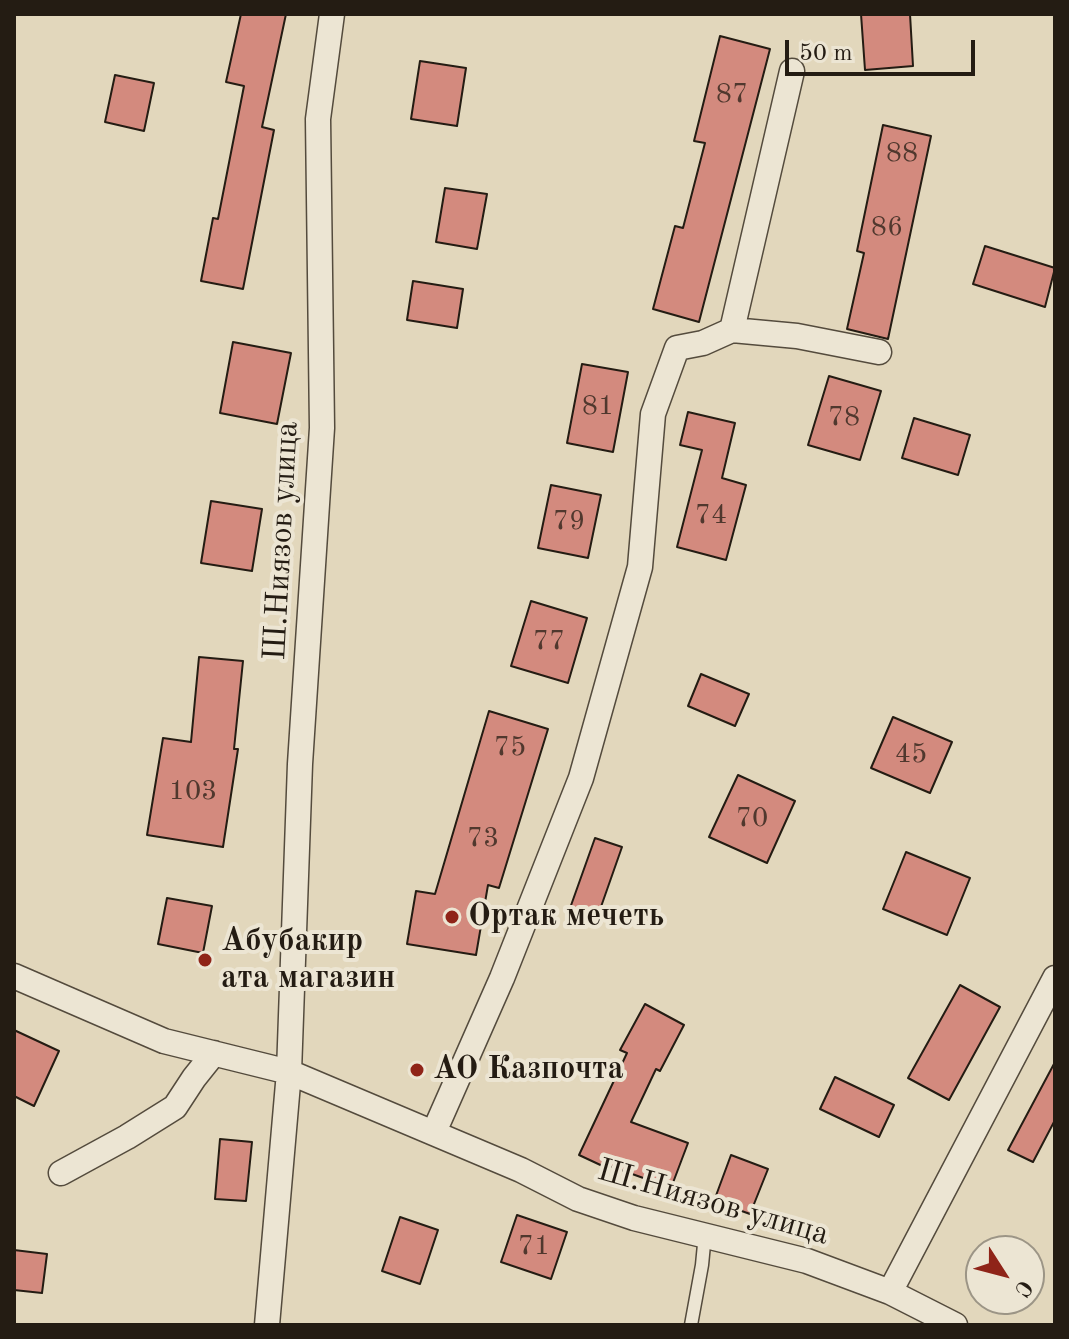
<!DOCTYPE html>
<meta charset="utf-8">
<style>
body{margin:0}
#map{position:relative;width:1069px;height:1339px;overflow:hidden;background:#e2d7bc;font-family:"Old Standard TT",serif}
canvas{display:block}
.frame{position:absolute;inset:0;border:16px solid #241c13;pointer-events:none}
.north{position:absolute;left:965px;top:1235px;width:80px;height:80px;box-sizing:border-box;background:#ece5d3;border:2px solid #9c9586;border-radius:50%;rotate:126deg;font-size:22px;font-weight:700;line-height:32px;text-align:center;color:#241c13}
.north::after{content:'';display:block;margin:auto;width:28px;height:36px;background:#8f2418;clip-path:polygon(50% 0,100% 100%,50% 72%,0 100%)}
.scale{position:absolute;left:785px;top:40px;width:190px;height:36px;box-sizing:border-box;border:4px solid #241c13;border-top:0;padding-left:10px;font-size:24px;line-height:28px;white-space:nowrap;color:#241c13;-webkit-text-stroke:6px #ece5d3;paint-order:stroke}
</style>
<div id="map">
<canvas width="1069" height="1339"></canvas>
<div class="frame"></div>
<div class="north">С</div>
<div class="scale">50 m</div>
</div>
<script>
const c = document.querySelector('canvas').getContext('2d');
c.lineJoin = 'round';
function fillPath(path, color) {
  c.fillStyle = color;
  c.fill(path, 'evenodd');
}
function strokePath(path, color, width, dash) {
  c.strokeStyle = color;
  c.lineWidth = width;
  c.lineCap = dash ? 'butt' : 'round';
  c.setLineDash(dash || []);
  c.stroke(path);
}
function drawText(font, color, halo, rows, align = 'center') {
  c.font = font + ' "Old Standard TT",serif';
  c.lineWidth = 8;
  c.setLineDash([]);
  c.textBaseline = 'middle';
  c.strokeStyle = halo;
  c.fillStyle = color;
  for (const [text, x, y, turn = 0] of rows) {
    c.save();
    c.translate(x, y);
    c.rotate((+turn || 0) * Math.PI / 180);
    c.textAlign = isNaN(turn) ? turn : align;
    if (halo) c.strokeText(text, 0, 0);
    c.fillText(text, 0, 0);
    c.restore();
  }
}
const building = new Path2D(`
 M241 14H286L262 127 274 130 243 289 201 281 213 218 218 219 244 86 226 82Z
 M861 14H910L913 66 865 70Z
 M720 36 770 49 699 322 653 309 675 226 683 228 705 143 694 141Z
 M420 61 466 68 457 126 411 119Z
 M115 75 154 83 144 131 105 122Z
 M883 125 931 136 888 339 847 329 864 253 857 251Z
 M445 188 487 194 477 249 436 242Z
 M985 246 1055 268 1045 307 973 284Z
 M413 281 463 289 457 328 407 320Z
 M233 342 291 353 277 424 220 413Z
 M582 364 628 372 613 452 567 443Z
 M829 376 881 391 860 460 808 445Z
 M688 412 735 423 722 478 746 485 726 560 677 547 702 450 680 445Z
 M914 418 970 435 958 475 902 458Z
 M551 485 601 495 588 558 538 548Z
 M211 501 262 509 252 571 201 563Z
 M531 601 587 618 568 683 511 666Z
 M199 657 243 661 234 749H238L223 847 147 835 163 738 191 742Z
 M701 674 749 694 735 726 688 706Z
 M489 711 548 729 499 888 488 885 476 955 407 944 416 891 435 894Z
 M893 717 952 742 930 793 871 768Z
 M738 775 795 801 767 863 709 837Z
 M595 838 622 847 596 921 569 911Z
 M906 852 970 878 947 935 883 909Z
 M167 898 212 906 203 953 158 944Z
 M960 985 1000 1007 949 1100 908 1078Z
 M645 1004 684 1025 660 1071 656 1069 631 1122 688 1143 671 1188 610 1166 609 1169 579 1155 627 1053 620 1050Z
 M14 1030 59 1051 34 1106 14 1096Z
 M1055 1062V1120L1033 1162 1008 1150Z
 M835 1077 894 1105 879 1137 820 1109Z
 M220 1139 252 1142 246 1201 215 1199Z
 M731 1155 768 1169 750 1214 714 1201Z
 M517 1215 567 1232 551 1279 501 1262Z
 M400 1217 438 1230 420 1284 382 1271Z
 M14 1250 47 1254 42 1293 14 1290Z`);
const lane = new Path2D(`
 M691 1325 702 1265 705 1234`);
const street = new Path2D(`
 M732 330 797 336 879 352
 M14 976 164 1041 289 1072 521 1170 578 1199 634 1218 807 1261 890 1292 955 1325
 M434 1132 502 978 581 778 640 567 653 414 677 348 703 343 732 330 792 71
 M61 1173 127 1137 175 1107 194 1078 214 1053
 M890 1292 1055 978
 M267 1325 289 1072 300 764 322 428 318 119 332 14`);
const markers = [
 [452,917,8,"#8f2418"],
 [205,960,8,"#8f2418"],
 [417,1070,8,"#8f2418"]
];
const numberNames = [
 ["87",732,95],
 ["88",902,154],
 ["86",887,228],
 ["81",598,407],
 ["78",844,418],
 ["74",711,516],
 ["79",569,522],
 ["77",549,642],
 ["75",510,748],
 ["45",911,755],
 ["103",193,792],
 ["70",752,819],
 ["73",483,839],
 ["71",534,1247]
];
const streetNames = [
 ["Ш.Ниязов улица",282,541,-87],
 ["Ш.Ниязов улица",713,1203,16]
];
const poiNames = [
 ["Ортак мечеть",468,917],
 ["Абубакир",221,942],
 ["ата магазин",221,979],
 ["АО Казпочта",433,1070]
];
fillPath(building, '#d38a7e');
strokePath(building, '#241c13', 2);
strokePath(lane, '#544b3d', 15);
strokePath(street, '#544b3d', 27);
strokePath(lane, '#ece5d3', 12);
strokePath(street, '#ece5d3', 24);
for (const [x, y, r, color] of markers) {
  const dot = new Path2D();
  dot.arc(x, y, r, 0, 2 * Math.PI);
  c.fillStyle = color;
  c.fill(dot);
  strokePath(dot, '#ece5d3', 3);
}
drawText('28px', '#50382e', null, numberNames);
drawText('32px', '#241c13', '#ece5d3', streetNames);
drawText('bold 32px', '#241c13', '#ece5d3', poiNames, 'left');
</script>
